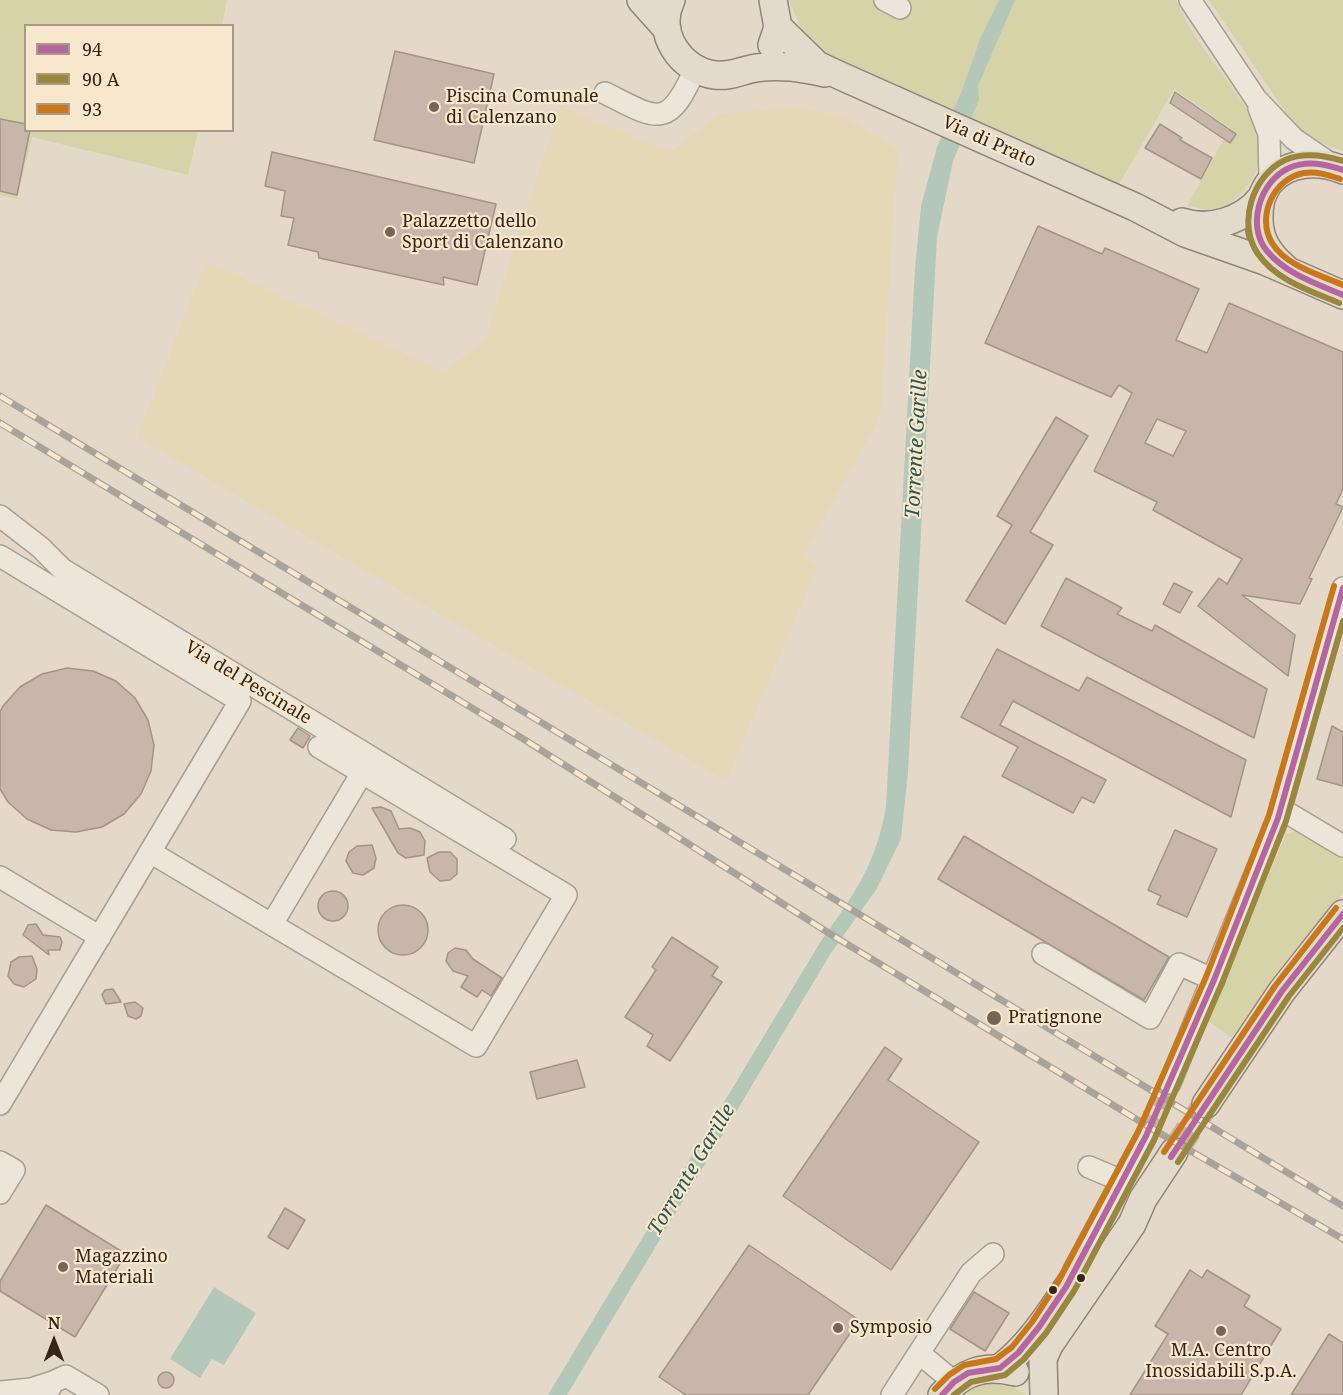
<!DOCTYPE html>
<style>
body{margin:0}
#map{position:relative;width:1343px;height:1395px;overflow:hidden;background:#e4d9c8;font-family:"Noto Serif",serif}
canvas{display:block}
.legend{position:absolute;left:24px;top:24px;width:210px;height:108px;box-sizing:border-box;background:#f7e7cc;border:2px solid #aa9a85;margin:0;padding:8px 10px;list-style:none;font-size:18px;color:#36261a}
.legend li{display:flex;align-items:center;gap:12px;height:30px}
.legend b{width:30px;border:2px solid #aa9a85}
.north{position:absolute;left:24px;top:1311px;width:60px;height:60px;-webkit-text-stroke:4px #f7e7cc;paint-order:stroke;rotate:0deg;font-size:16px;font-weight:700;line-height:24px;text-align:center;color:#36261a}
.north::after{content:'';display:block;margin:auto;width:21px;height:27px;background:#36261a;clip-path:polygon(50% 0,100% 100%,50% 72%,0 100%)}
</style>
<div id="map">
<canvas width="1343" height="1395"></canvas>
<ul class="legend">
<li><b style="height:8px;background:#b566a0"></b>94</li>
<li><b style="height:8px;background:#99873c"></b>90 A</li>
<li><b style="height:8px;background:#c87819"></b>93</li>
</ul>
<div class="north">N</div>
</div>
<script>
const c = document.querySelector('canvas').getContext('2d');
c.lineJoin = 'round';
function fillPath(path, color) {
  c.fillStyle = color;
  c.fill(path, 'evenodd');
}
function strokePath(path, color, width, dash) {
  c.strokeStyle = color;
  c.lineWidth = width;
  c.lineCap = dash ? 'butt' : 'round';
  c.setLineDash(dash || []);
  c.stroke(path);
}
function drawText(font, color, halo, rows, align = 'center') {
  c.font = font + ' "Noto Serif",serif';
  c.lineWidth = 4.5;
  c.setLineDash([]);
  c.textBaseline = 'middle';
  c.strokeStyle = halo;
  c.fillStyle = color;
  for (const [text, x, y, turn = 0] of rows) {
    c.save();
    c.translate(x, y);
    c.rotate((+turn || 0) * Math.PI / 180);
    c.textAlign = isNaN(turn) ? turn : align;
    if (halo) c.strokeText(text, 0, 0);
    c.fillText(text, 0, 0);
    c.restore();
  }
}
const farmland = new Path2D(`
 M560 106 670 152 720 114 796 107 842 116 898 149 880 417 803 556 818 566 726 781 137 437 206 261 444 372 485 340Z`);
const green = new Path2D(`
 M0 0H227L222 25 26 26V130L198 131 188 175 32 137 17 199 0 195Z
 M789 0H1176C1190 34 1215 63 1236 93 1244 105 1259 121 1261 136 1266 169 1244 196 1219 212L1187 206 1230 128 1174 89 1118 186 829 57 805 38Z
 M1209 0H1343V151L1309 138 1295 126Z
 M1299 830 1343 854V893L1275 974 1232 1038 1207 1020 1286 834Z
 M993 1382 1008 1384 1026 1395H964L979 1385Z`);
const water = new Path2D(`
 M999 0H1015L978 86 979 100 953 161 937 237 908 772 901 839 876 890 831 953 567 1395H548L821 941C853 896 877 863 886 806L915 268 921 206 937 147 961 93 980 39Z
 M214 1287 256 1313 224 1365 212 1359 200 1378 170 1359Z`);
const building = new Path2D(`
 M395 51 494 74 474 163 374 140Z
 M1175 92 1236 134 1230 143 1170 103Z
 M0 119 26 124V130H30L17 195 0 191Z
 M1160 124 1182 138 1180 140 1212 158 1201 179 1145 148Z
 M272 152 496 204 477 285 443 277 444 285 319 258 318 252 288 245 294 218 281 216 285 191 265 186Z
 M1038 226 1102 254 1105 248 1199 289 1176 340 1207 353 1229 303 1343 352V489L1336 504 1343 507 1309 578 1312 579 1300 604 1242 595 1295 635 1288 676 1198 606 1219 578 1227 584 1242 559 1153 510 1157 502 1094 471 1132 393 1119 385 1111 397 985 343ZM1157 419 1186 431 1173 456 1145 443Z
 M1056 417 1088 436 1030 532 1053 545 1005 624 966 601 1012 525 997 516Z
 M1066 578 1122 608 1117 614 1152 631 1155 625 1267 689 1254 738 1041 626Z
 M1174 583 1192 592 1180 613 1163 604Z
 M997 649 1079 691 1087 677 1246 760 1231 817 1013 701 1000 725 1106 780 1094 803 1082 797 1073 813 1002 776 1018 747 961 717Z
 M67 668 93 671 116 681 135 698 148 720 154 745 151 771 141 794 124 814 102 827 76 832 51 830 27 819 8 802 0 789V712L3 706 20 687 42 674Z
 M1332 726 1343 732V786L1317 779Z
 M298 728 310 736 303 748 290 740Z
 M372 808 381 807 391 811 399 829 410 828 420 832 425 841 424 855 406 858 398 853Z
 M1175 830 1217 849 1187 917 1157 904 1161 896 1148 890Z
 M964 836 1169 957 1144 1000 938 879Z
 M372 845 376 858 374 868 363 875 353 873 346 861 349 852 357 846Z
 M439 852H450L457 859V874L450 880 440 881 430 872 427 858Z
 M318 906a15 15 0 1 1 30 0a15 15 0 1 1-30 0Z
 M378 930a25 25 0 1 1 50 0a25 25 0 1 1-50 0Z
 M36 924 43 935 60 937 62 942 60 950H48L49 955 23 935 28 925Z
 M672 937 718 967 712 976 722 982 670 1061 647 1046 653 1035 625 1017 656 970 652 967Z
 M455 948 466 950 473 959 502 978 491 996 482 990 477 997 461 987 468 976 453 971 446 961 448 953Z
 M32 956 37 969 36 979 24 987 14 984 8 976 11 962 19 957Z
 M113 989 121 1002 106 1004 102 995 105 990Z
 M135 1002 143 1008 141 1016 136 1019 128 1016 124 1004Z
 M885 1047 902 1059 888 1080 979 1142 891 1270 783 1196Z
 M577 1060 585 1087 537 1099 530 1072Z
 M46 1205 126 1254 75 1337 0 1291V1281Z
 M285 1208 305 1220 288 1249 268 1237Z
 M749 1245 859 1320 808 1395H686L659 1377Z
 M1190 1270 1202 1278 1207 1270 1250 1296 1244 1306 1281 1329 1241 1395H1130L1168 1334 1155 1326Z
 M974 1292 1009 1313 985 1351 950 1329Z
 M1329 1334 1343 1343V1395H1291Z
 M158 1380a8 8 0 1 1 16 0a8 8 0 1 1-16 0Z`);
const minorTunnel = new Path2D(`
 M1146 1136 1170 1083`);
const majorTunnel = new Path2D(`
 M1174 1152 1206 1104`);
const minor = new Path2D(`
 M885 0 900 8
 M1190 0 1256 99 1294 139 1335 167
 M605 93C657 119 668 131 695 69
 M1259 108 1269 134 1270 182
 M0 516 40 547 62 569 505 839
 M0 556 240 701 0 1104
 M1281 809 1343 846
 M150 852 476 1046 566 895 319 747
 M0 877 100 937
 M272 924 362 773
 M1043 954 1150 1018 1179 964 1214 980
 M1170 1083 1278 818 1343 588
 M0 1162 14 1170 0 1193
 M1089 1167 1122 1181
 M1074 1270 1146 1136
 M919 1353 971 1273 993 1254
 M0 1392 31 1389 53 1382
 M46 1395 53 1382 66 1376 98 1395
 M892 1395 919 1353 954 1382`);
const major = new Path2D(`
 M641 0 667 29
 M671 0C655 33 681 71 715 75 731 77 742 70 756 68 780 64 801 68 825 73
 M778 27 817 65 843 77 1135 207 1185 233 1265 261 1343 295
 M772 45 778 27 773 0
 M1261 198C1255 228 1261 248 1285 268
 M1182 222C1209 231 1243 221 1261 198 1264 193 1266 186 1270 182 1288 161 1319 160 1343 170
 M1206 1104 1282 991 1343 914
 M1000 1368C1038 1340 1060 1294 1089 1258
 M942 1395C963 1372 984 1364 1015 1372
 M1044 1395 1043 1359 1049 1345 1132 1224 1143 1199 1174 1152`);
const rail = new Path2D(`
 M0 396 1343 1206
 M0 423 525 740 832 935 1156 1131 1343 1239`);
const bus1 = new Path2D(`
 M1343 170C1325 164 1307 160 1289 168 1260 181 1246 226 1267 251 1286 274 1317 284 1343 295
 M1171 1157 1282 991 1343 914
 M942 1395 954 1382 968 1373 1000 1368 1018 1353 1039 1327 1066 1287 1146 1136 1214 980 1278 818 1343 588`);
const bus2 = new Path2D(`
 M1339 303C1311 291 1277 281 1258 254 1237 224 1252 176 1285 160 1304 152 1324 155 1343 161
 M1178 1162 1289 996 1343 928
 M954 1395 971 1382 1005 1375 1024 1359 1046 1333 1074 1291 1154 1140 1222 983 1286 821 1343 621`);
const bus3 = new Path2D(`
 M1340 179C1328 175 1317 171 1304 173 1274 178 1256 216 1272 243 1286 266 1320 275 1343 285
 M1164 1152 1275 986 1336 908
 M935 1389 949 1375 964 1365 996 1359 1012 1347 1032 1322 1058 1282 1138 1132 1206 977 1269 815 1334 586`);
const markers = [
 [434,107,6,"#736557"],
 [390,232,6,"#736557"],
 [994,1018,8,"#736557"],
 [63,1267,6,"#736557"],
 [1081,1278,5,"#36261a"],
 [1053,1290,5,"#36261a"],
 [838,1328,6,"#736557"],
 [1221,1331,6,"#736557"]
];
const poiNames = [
 ["Piscina Comunale",446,97],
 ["di Calenzano",446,118],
 ["Palazzetto dello",402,222],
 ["Sport di Calenzano",402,243],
 ["Pratignone",1008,1018],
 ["Magazzino",75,1257],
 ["Materiali",75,1278],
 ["Symposio",850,1328],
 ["M.A. Centro",1221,1351,"center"],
 ["Inossidabili S.p.A.",1221,1372,"center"]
];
const streetNames = [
 ["Via di Prato",989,142,24],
 ["Via del Pescinale",248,683,31]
];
const waterNames = [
 ["Torrente Garille",917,444,-87],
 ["Torrente Garille",692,1170,-59]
];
fillPath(farmland, '#e5d8b7');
fillPath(green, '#d6d3a9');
fillPath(water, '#b4c8ba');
fillPath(building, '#c7b6a9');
strokePath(building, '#a39488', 1.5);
strokePath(minorTunnel, '#c1b5a5', 21, [21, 10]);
strokePath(majorTunnel, '#c1b5a5', 27, [27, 14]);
strokePath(minor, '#a89e92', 24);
strokePath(major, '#8e8479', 30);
strokePath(minor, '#ece5da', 21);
strokePath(major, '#e3dacb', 27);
strokePath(rail, '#aaa39b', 7);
strokePath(rail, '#f7e7cc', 4.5, [14]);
strokePath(bus1, '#b566a0', 6);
strokePath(bus2, '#99873c', 6);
strokePath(bus3, '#c87819', 6);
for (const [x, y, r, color] of markers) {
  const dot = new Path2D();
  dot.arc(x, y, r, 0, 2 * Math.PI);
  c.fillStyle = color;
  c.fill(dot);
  strokePath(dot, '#f7e7cc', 2);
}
drawText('18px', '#36261a', '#f7e7cc', poiNames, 'left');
drawText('18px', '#36261a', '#f7e7cc', streetNames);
drawText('italic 20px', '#295750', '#f7e7cc', waterNames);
</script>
